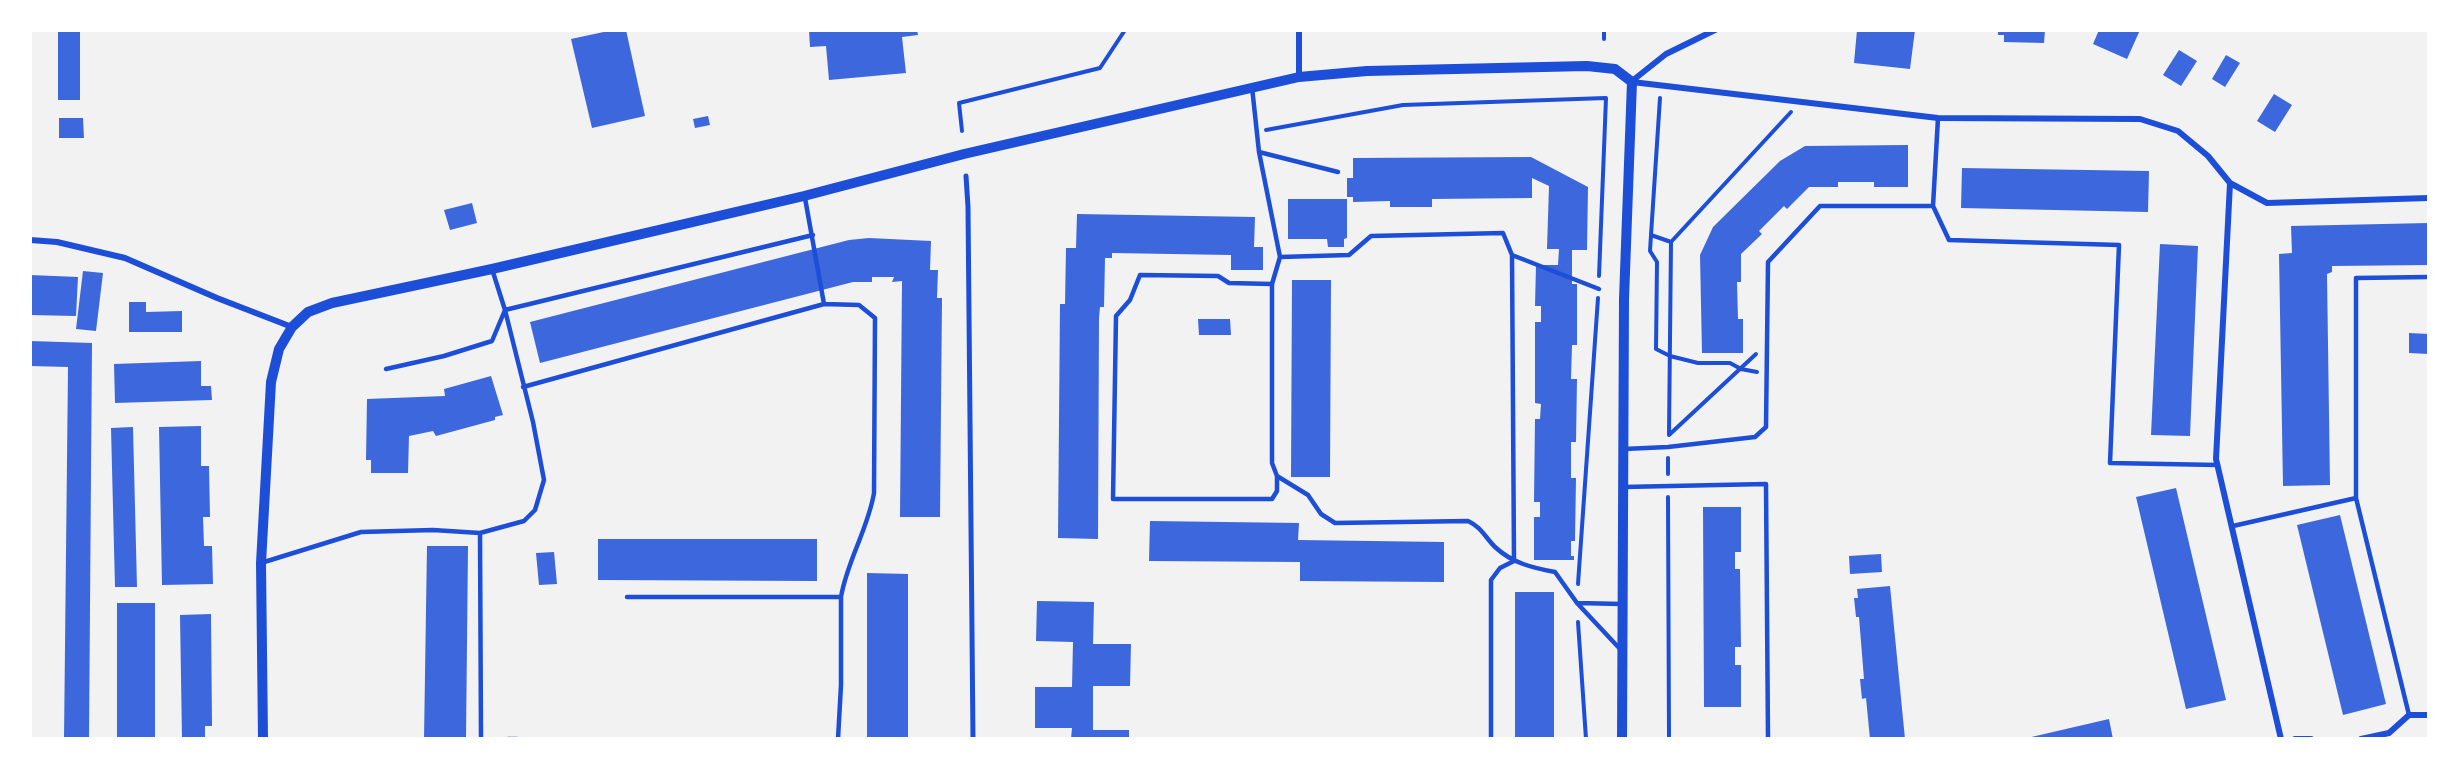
<!DOCTYPE html>
<style>
body{margin:0}
#map{position:relative;width:2459px;height:769px;overflow:hidden;background:#f2f2f2;font-family:Arial,sans-serif}
canvas{display:block}
.frame{position:absolute;inset:0;border:32px solid #fff;pointer-events:none}
</style>
<div id="map">
<canvas width="2459" height="769"></canvas>
<div class="frame"></div>
</div>
<script>
const c = document.querySelector('canvas').getContext('2d');
c.lineJoin = 'round';
function fillPath(path, color) {
  c.fillStyle = color;
  c.fill(path, 'evenodd');
}
function strokePath(path, color, width, dash) {
  c.strokeStyle = color;
  c.lineWidth = width;
  c.lineCap = dash ? 'butt' : 'round';
  c.setLineDash(dash || []);
  c.stroke(path);
}
const building = new Path2D(`
 M58 30H80V100H58Z
 M613 30H626L645 116 592 128 571 39Z
 M809 30H917L918 35 902 37 906 73 829 80 826 46 810 47Z
 M1857 30H1915L1910 69 1854 63Z
 M1998 30H2045L2044 43 2004 42V35H1998Z
 M2099 30H2140L2127 59 2093 44Z
 M2179 50 2197 61 2181 86 2163 75Z
 M2226 55 2240 63 2225 87 2212 79Z
 M2274 94 2292 105 2275 132 2257 121Z
 M708 116 710 125 695 128 693 119Z
 M59 118H83L84 138H59Z
 M1908 145V187H1874V182H1838V187H1809L1787 209 1784 206 1759 231 1762 234 1741 254V282H1737L1738 319H1743V353H1702L1700 255 1713 227 1780 161 1805 146Z
 M1531 157 1588 187 1587 250H1572V284H1577V345H1572L1571 379H1577L1576 442H1571V478H1576L1575 541H1571V556H1574V560H1534V517H1540V502H1534L1535 419H1540L1541 404 1535 403V322H1541V306H1535L1536 265H1558L1559 249H1547L1549 186 1532 178V198L1432 199V207H1390V201L1353 202V197H1347V178H1353V158Z
 M1962 168 2149 171 2148 212 1961 208Z
 M1288 199H1347V238L1344 239V247H1328L1327 239H1288Z
 M472 203 477 223 450 230 444 210Z
 M1077 214 1255 217 1254 247H1263V270H1231V255L1112 253V258H1105L1104 307H1100L1099 318 1098 539 1058 538 1060 304H1065L1066 248H1076Z
 M2429 223V265L2332 266V272L2327 274 2330 485 2283 486 2279 254 2292 253 2291 226Z
 M869 238 931 241 930 270H938L937 298H942L940 517H900L902 281 892 282 894 277H872V282H853L540 363 530 322 849 240Z
 M2160 244 2198 246 2190 436 2151 435Z
 M83 271 103 273 96 331 76 329Z
 M30 275 78 277 76 316 30 315Z
 M1292 280H1331L1330 477H1291Z
 M129 302H146V312L182 311V332H129Z
 M1198 319H1230L1231 335H1199Z
 M2409 333 2429 334V354L2409 353Z
 M30 341 92 343 89 739H64L68 367 30 366Z
 M201 361V386H211L212 400 115 403 114 364Z
 M491 376 503 415 495 417V420L436 436 433 431 409 436 408 473H371V460H366L367 399 445 396 444 389Z
 M201 426V466H209L210 517H203L204 546H212L213 584 162 585 159 427Z
 M133 427 137 587H115L111 428Z
 M2176 488 2226 700 2186 709 2136 497Z
 M1703 507H1741V552H1735V569H1740L1741 647H1735V665H1741V707H1704Z
 M2340 515 2386 704 2343 715 2297 525Z
 M1150 521 1299 523 1298 540 1444 542V582L1300 581V562L1149 561Z
 M598 539H817V581L598 580Z
 M427 546H468L466 739H424Z
 M554 552 557 584 539 585 536 553Z
 M1881 554 1882 572 1850 574 1849 556Z
 M867 573 908 574V739H867Z
 M1890 586 1905 739H1870L1866 698 1862 699 1860 679H1864L1859 617H1856L1854 598H1858L1857 589Z
 M1515 592H1554V739H1515Z
 M1037 601 1094 602 1093 644H1131L1130 686H1093V730H1129V739H1071L1072 728H1035V687H1072L1073 642 1036 641Z
 M117 603H155V739H117Z
 M211 614 212 726H205V739H182L180 615Z
 M2109 719 2113 739H2028L2027 738Z`);
const path = new Path2D(`
 M1604 30V39
 M1266 130 1403 105 1606 98 1599 276
 M962 131 959 103 1100 68 1125 30
 M1651 235 1660 98
 M1671 242 1651 235 1650 251 1657 262 1656 349 1670 356 1698 363H1730L1741 369 1757 372
 M1669 435 1671 242 1791 112
 M1669 435 1756 354
 M1668 474V458
 M1668 497 1669 739
 M1578 584 1598 298
 M1578 622 1586 739`);
const service = new Path2D(`
 M1252 87 1259 152 1280 257 1272 284V463L1277 476
 M1259 152 1338 172
 M805 198 824 304
 M1933 206 1949 240 2119 245 2110 463 2218 465
 M1280 257 1349 255 1371 236 1503 233 1512 255 1599 289
 M1272 284 1229 283 1218 276 1140 275 1130 300 1116 316 1113 499H1272L1277 491V476L1308 495 1321 514 1335 523 1468 521C1481 527 1485 537 1495 547 1512 563 1533 568 1555 572L1577 603 1621 650
 M386 369 444 356 492 341 505 310 813 235
 M523 387 824 304 859 305 875 318 874 493C868 529 847 561 841 597
 M1624 449 1668 447 1755 437 1766 427 1768 262 1820 206H1933L1938 118
 M1623 487 1766 484 1768 739
 M2356 498V278L2429 277
 M2233 526 2356 498 2409 715
 M480 533 481 739
 M261 563 361 532 433 530 480 533 524 521 535 510 544 480 533 422 505 310 492 269
 M627 597H841V685L838 739
 M1577 603 1622 604
 M508 739H517
 M1491 739V580L1500 568 1514 561 1512 255`);
const pedestrian = new Path2D(`
 M966 176 968 207 973 739`);
const minor = new Path2D(`
 M1299 77V30
 M1632 81 1666 54 1715 30
 M1632 82 1938 118 2140 119 2178 131 2208 156 2230 183 2267 203 2429 198
 M2230 183 2216 459 2281 739
 M30 240 57 242 125 258 217 298 292 327
 M2295 739H2311
 M2361 739 2389 733 2409 715H2429`);
const tertiary = new Path2D(`
 M263 739 261 563 271 382 279 349 292 327 308 312 332 303 492 269 804 196 964 154 1299 77 1367 71 1587 66 1615 69 1632 82 1624 299 1622 739`);
fillPath(building, '#3d67dc');
strokePath(path, '#1d4ed8', 4);
strokePath(service, '#1d4ed8', 4.5);
strokePath(pedestrian, '#1d4ed8', 5);
strokePath(minor, '#1d4ed8', 6);
strokePath(tertiary, '#1d4ed8', 10);
</script>
